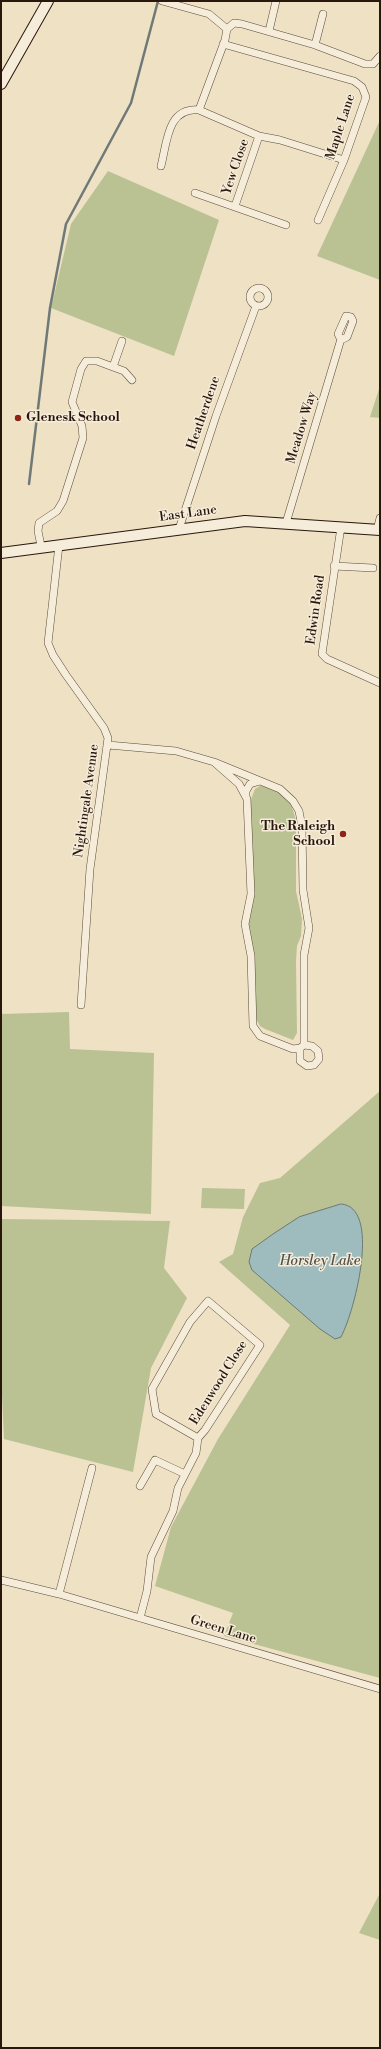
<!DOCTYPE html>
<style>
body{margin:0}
#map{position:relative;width:381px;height:2049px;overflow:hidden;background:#efe1c4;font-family:"Libre Bodoni",serif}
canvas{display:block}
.frame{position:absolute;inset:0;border:2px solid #29170d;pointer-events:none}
</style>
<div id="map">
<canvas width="381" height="2049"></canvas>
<div class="frame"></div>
</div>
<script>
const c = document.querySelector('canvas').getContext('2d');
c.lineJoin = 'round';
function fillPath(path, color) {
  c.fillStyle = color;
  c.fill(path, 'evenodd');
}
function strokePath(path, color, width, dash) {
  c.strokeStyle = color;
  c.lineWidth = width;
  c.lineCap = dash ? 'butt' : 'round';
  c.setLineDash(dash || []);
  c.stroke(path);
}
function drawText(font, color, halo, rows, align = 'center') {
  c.font = font + ' "Libre Bodoni",serif';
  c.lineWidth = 3;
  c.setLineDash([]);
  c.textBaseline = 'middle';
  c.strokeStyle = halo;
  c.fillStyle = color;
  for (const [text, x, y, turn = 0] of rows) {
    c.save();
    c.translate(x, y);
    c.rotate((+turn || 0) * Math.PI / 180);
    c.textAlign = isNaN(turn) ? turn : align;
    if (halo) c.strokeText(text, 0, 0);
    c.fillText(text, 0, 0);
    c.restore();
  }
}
const green = new Path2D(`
 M380 120V280L317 256Z
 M108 171 219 220 174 356 51 308 71 224Z
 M380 386V418L370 417Z
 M263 784 280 792 291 804 296 820V891L302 919 301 936 297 946 296 961 297 1033 293 1040 265 1029 260 1026 256 1019 254 955 248 924 254 899 250 802 255 789Z
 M69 1012 70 1049 154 1053 151 1214 1 1206V1014Z
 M380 1091V1678L224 1636 233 1613 155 1586 171 1527 218 1439 290 1325 219 1262 233 1254 243 1217 260 1183 280 1178Z
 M202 1188 245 1189 244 1209 201 1208Z
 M1 1219 170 1221 164 1268 187 1298 151 1368 133 1472 4 1439 1 1373Z
 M380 1893V1940L359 1933Z`);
const water = new Path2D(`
 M341 1204C381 1206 356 1308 341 1337L335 1339 320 1329 252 1270 249 1262 252 1249 273 1234 299 1217Z`);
const stream = new Path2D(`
 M29 484 50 308 66 224 131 103 158 1`);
const street = new Path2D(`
 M162 1 209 14 227 29 225 40 199 110 259 136 280 140 344 160
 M227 29 234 23 242 24 315 45 365 64H373L380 56
 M269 31 276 1
 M223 44 354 81 362 87 366 97 344 160 318 220
 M315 45 323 14
 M161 166C167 143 167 107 199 110
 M195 193 286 225
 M235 206 259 136
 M250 297a9 9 0 1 1 18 0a9 9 0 1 1-18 0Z
 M346 316 351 317 353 321 347 337 343 339 340 338 338 334Z
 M113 367 124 371 132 380
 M286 523 341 339
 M341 527 322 654 327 659 380 683
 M179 529 216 416 256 306
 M377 530 380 518
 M59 545 48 643 53 655 66 675 104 728 108 738 90 869 81 1005
 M41 546 38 531 39 523 57 511 63 501 83 438 82 426 72 402 81 369 86 361H97L113 367 122 341
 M334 566 373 568
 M108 745 176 751 214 762
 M214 762 280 789 293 801 299 811 302 827 303 890 309 928 304 955V1045L300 1048 293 1049 260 1036 253 1026 251 956 245 924 251 894 247 799 239 784Z
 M246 797V791L250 784 260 781
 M300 1048V1061L307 1066 314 1065 319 1059 318 1051 312 1046 304 1045
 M140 1486 155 1460 185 1474
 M1 1580 59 1594 380 1689
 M59 1594 92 1468
 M140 1618 147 1591 151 1557 173 1511 178 1488 196 1453 198 1438 205 1430 260 1345 208 1301 190 1322 152 1389 156 1414 198 1438`);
const secondary = new Path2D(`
 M1 84 48 1
 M1 553 245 521 380 530`);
const markers = [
 [18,418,4,"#8f2418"],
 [343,834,4,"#8f2418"]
];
const streetNames = [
 ["Maple Lane",341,127,-72],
 ["Yew Close",236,167,-71],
 ["Heatherdene",204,413,-71],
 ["Meadow Way",302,428,-73],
 ["East Lane",188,514,-8],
 ["Edwin Road",316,610,-82],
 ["Nightingale Avenue",87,801,-82],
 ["Edenwood Close",219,1383,-58],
 ["Green Lane",223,1630,17]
];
const poiNames = [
 ["Glenesk School",26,418],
 ["The Raleigh",335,827,"right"],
 ["School",335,842,"right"]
];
const waterNames = [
 ["Horsley Lake",320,1262]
];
fillPath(green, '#bac294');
fillPath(water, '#9ebbbd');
strokePath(water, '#6f7977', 1);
strokePath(stream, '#6f7977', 2.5);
strokePath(street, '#5a4a3b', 8);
strokePath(secondary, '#29170d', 12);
strokePath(street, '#f5ecd9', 7);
strokePath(secondary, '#f5ecd9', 10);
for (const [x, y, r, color] of markers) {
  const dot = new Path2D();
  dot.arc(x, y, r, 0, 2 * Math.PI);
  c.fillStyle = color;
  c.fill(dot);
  strokePath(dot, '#f5ecd9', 1.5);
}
drawText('13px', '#29170d', '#f5ecd9', streetNames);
drawText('bold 13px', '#29170d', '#f5ecd9', poiNames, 'left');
drawText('italic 14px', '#52504b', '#f5ecd9', waterNames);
</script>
